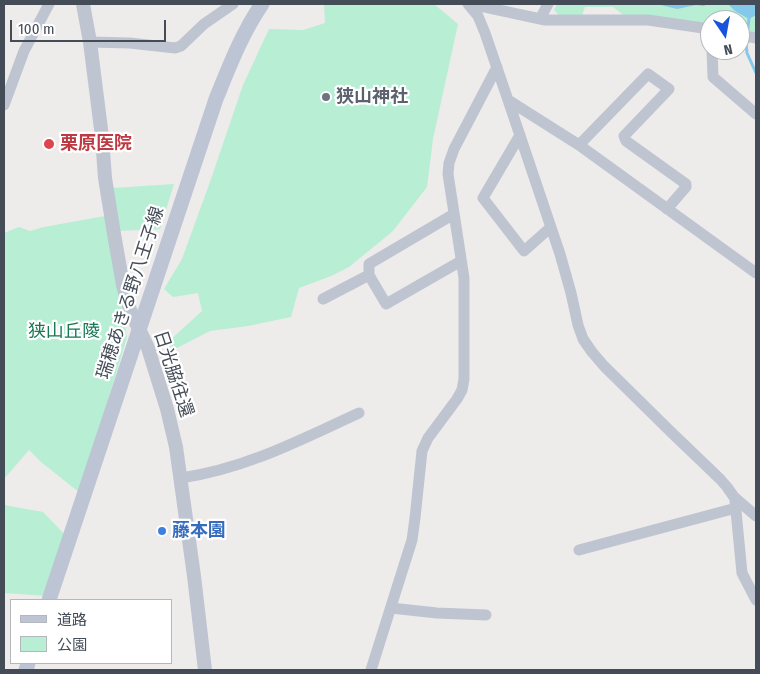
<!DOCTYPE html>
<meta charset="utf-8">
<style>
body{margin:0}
#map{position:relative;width:760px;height:674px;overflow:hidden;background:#eeebeb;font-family:"Fira Sans Condensed","Noto Sans JP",sans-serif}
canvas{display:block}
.frame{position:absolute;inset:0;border:5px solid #444c58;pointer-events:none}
.legend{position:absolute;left:10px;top:599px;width:162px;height:65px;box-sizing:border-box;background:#fff;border:1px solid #b4b7bc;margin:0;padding:6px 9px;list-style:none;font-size:15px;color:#444c58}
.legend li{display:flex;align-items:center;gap:10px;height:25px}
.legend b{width:25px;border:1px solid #b4b7bc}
.north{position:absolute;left:700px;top:10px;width:50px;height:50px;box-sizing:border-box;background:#fff;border:1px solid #b4b7bc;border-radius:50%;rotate:168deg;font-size:14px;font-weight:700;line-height:20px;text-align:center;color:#444c58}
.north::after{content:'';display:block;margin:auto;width:18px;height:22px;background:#1853db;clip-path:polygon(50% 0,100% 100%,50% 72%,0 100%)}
.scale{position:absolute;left:10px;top:20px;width:156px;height:22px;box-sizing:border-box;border:2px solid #444c58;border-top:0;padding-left:6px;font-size:15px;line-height:18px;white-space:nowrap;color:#444c58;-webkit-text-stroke:4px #fff;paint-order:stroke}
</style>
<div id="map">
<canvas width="760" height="674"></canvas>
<div class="frame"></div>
<ul class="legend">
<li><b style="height:6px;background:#bdc5d5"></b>道路</li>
<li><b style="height:14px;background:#b7eed4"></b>公園</li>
</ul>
<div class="north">N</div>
<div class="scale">100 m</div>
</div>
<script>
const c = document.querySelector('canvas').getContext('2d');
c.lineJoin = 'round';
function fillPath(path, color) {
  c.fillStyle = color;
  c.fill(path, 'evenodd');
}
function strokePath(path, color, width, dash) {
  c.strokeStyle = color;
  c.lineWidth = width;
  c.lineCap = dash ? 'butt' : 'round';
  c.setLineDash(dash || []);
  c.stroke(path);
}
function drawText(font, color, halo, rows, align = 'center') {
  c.font = font + ' "Fira Sans Condensed","Noto Sans JP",sans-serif';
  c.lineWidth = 4.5;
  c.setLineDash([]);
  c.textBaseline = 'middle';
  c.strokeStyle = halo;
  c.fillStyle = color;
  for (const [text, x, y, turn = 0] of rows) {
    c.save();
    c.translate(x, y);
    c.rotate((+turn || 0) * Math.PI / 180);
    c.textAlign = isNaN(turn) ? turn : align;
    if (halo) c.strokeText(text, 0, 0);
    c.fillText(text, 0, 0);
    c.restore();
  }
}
const green = new Path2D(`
 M324 4H434L458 24 433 139 427 187 393 231 349 267 331 276 299 288 291 317 248 326 210 331 169 352 168 342 202 311 198 293 173 297 164 289 182 259 211 179 243 85 269 29 303 30 325 23Z
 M557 4H756V33L740 28V20H710V24L625 16 613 7H585L582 15 560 16 554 10Z
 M174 184 160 229 117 231 113 188Z
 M105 216 127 337 80 493 41 462 29 450 4 479V233L19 227 30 231 44 227Z
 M4 505 43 512 68 538 48 596 4 593Z`);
const water = new Path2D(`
 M657 4H707L704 6 696 5 677 9Z
 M728 4H756V15L749 19 735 11Z`);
const stream = new Path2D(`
 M749 19 746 43 747 53 756 73`);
const minor = new Path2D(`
 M468 4 478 16 485 33 508 100 560 254 571 293 578 325 583 339 592 352 604 366 671 432 720 479 727 487 734 497 756 516
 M471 4 545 20H648L710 29
 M540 19 548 4
 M740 35 756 38
 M90 42 130 43 175 48 181 46 204 24 233 4
 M712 50 713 77 756 114
 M508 100 579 145 756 273
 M4 105 24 51 49 4
 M520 135 483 198 524 251 551 227
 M579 145 648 74 669 89 624 136 626 141 686 184V187L667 209
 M369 275 386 304 461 261
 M323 299 369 275V264L454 214
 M181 478C245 469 300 440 359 413
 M735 501 742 573 756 600
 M579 550 736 508
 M391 608 437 613 486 615
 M371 670 412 540 415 518 422 451 428 438 457 399 462 390 464 379V278L448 174 449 163 454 149 497 67`);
const tertiary = new Path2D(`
 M83 4 90 42 102 137 105 178 114 234 123 285 130 310 148 348 167 409 176 447 194 576 205 670`);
const secondary = new Path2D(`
 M49 600 216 99C229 67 242 33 262 4
 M26 670 28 663`);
const markers = [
 [326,97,5,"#6b7280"],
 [49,144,6,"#e0444e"],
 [162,531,5,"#3f7fe0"]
];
const worshipNames = [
 ["狭山神社",336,97]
];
const healthNames = [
 ["栗原医院",60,144]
];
const streetNames = [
 ["瑞穂あきる野八王子線",131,293,-72],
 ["日光脇往還",173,374,72]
];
const parkNames = [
 ["狭山丘陵",64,332]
];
const shopNames = [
 ["藤本園",172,531]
];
fillPath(green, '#b7eed4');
fillPath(water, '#84c8eb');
strokePath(stream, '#84c8eb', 3);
strokePath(minor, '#bec5d1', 11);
strokePath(tertiary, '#bec5d1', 14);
strokePath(secondary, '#bdc5d5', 15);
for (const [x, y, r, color] of markers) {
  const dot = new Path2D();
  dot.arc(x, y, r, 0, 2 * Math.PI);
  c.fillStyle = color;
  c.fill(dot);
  strokePath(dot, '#fff', 2);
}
drawText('bold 18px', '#5b616d', '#fff', worshipNames, 'left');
drawText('bold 18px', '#be3a42', '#fff', healthNames, 'left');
drawText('18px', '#444c58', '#fff', streetNames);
drawText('18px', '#167854', '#fff', parkNames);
drawText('bold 18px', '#366cbe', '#fff', shopNames, 'left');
</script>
